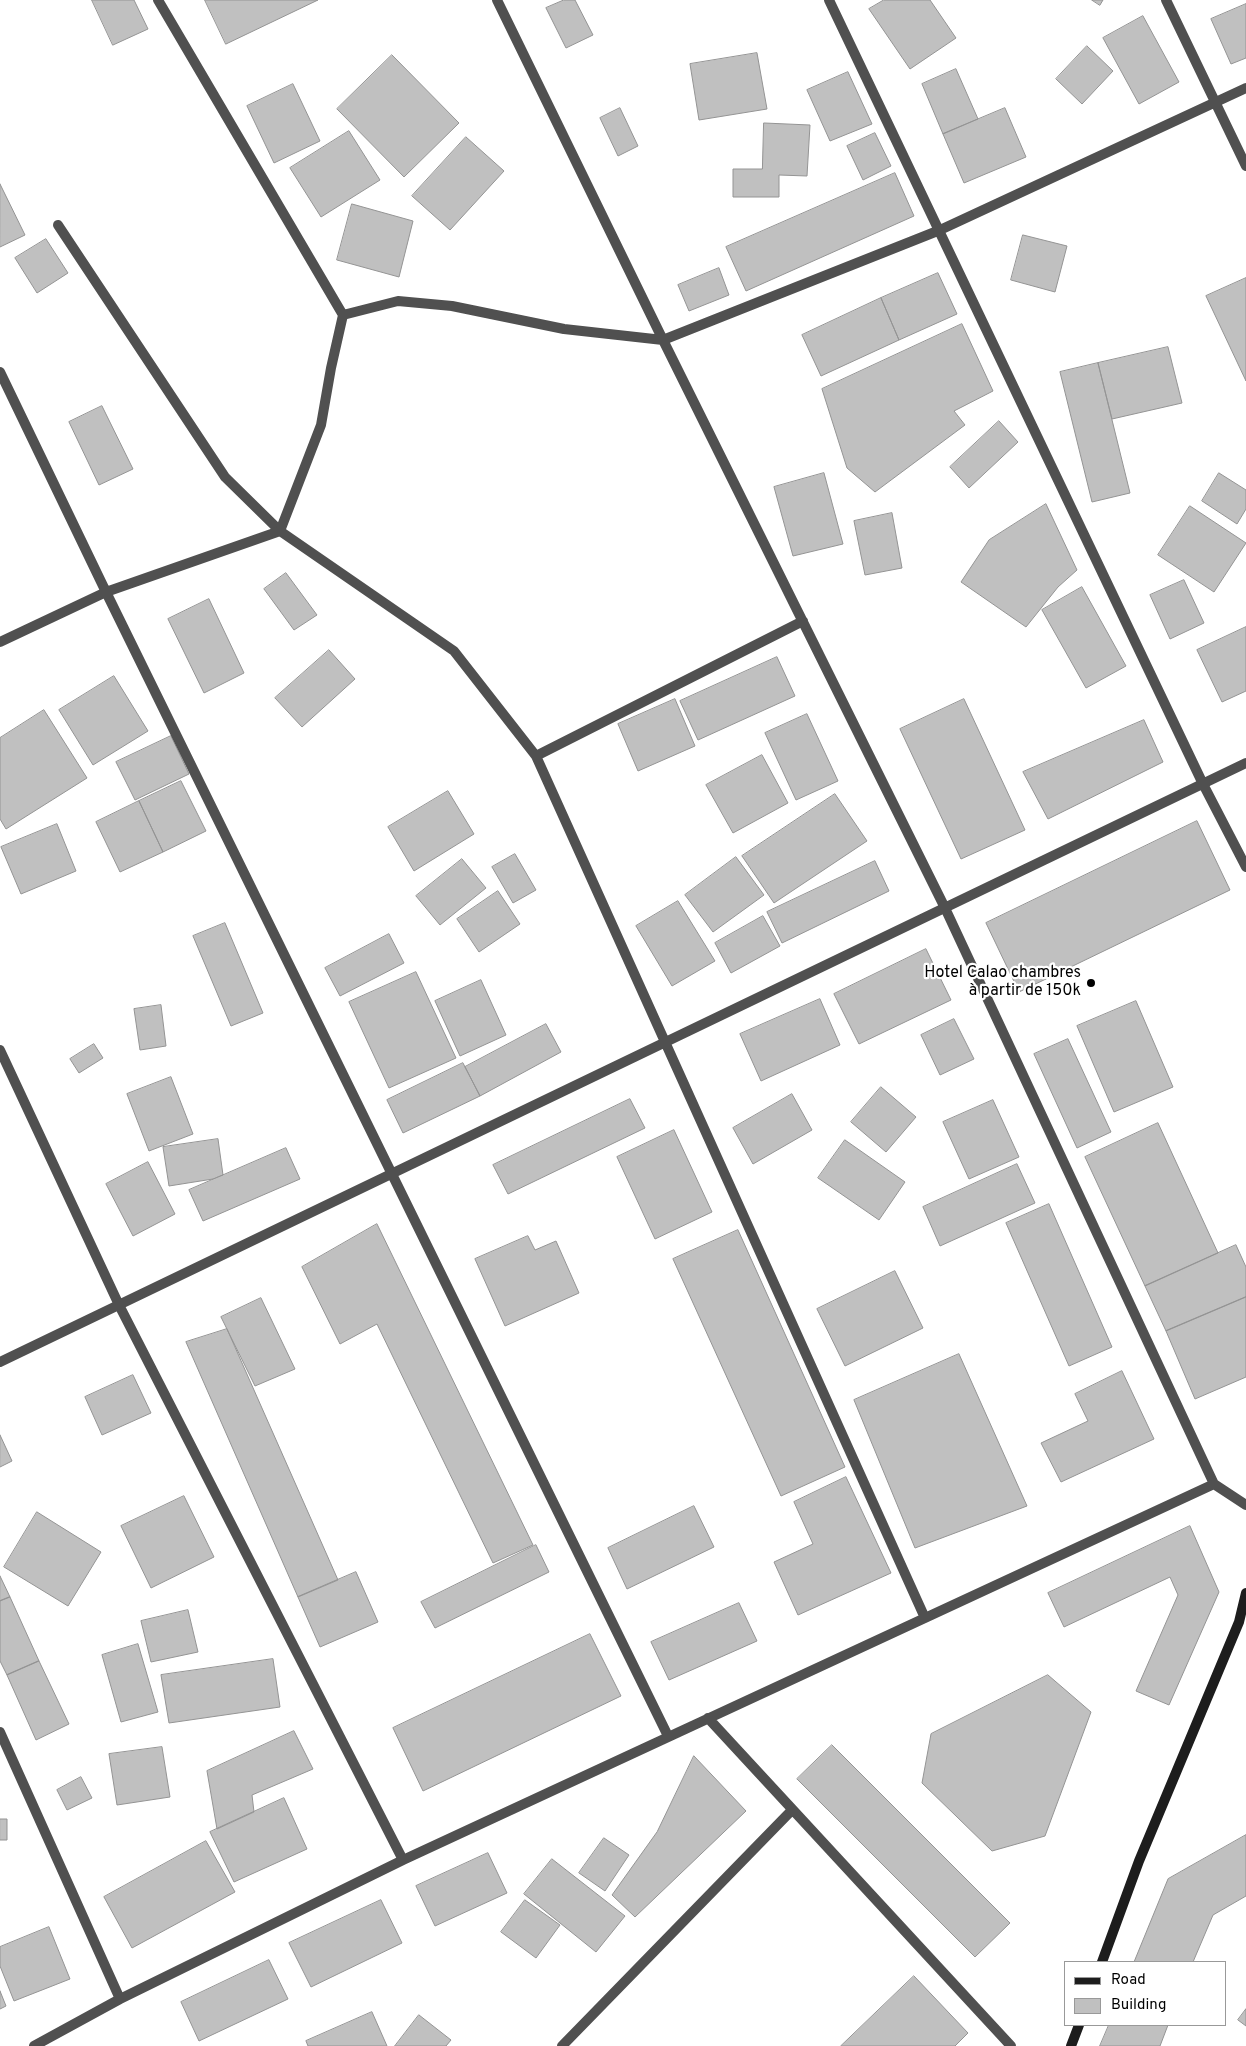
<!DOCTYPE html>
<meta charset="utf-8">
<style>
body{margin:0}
#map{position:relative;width:1246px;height:2046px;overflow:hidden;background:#fff;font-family:Overpass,sans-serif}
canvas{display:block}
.legend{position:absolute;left:1064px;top:1961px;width:162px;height:65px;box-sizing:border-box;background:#fff;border:1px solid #999;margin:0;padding:6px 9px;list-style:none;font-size:15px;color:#000}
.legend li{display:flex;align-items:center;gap:10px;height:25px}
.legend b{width:25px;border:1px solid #999}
</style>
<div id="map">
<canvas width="1246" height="2046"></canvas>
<ul class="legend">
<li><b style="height:6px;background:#1d1d1d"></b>Road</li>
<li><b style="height:14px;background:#c0c0c0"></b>Building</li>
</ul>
</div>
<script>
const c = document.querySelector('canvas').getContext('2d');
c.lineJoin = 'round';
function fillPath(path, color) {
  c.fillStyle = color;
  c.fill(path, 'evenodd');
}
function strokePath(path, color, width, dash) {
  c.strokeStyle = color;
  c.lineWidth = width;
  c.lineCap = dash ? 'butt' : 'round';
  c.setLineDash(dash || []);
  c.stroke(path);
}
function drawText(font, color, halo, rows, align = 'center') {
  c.font = font + ' Overpass,sans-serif';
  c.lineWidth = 4.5;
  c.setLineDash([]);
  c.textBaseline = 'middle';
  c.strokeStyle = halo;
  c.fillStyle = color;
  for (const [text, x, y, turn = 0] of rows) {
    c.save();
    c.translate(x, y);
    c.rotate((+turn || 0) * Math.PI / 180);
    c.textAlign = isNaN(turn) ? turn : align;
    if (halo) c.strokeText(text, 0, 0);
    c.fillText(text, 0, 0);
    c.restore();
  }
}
const building = new Path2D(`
 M92 0H134L148 29 113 45Z
 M205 0H318L226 44Z
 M564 0H575L593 35 566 48 546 8Z
 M884 0H930L956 38 910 69 869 9Z
 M1092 0H1103L1100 5Z
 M1246 4V58L1231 64 1211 19Z
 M1143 16 1179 82 1139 104 1103 38Z
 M1087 46 1113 71 1082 104 1056 79Z
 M757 53 767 109 699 120 690 64Z
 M392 55 459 123 404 177 337 109Z
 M956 69 978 119 943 134 922 84Z
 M848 72 872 124 830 141 807 90Z
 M293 84 320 141 274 163 247 106Z
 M620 108 638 146 618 156 600 118Z
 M1005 108 1026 157 964 183 943 134Z
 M764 123 810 125 807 176 779 175V197H733V169H762Z
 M349 131 380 180 321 217 290 168Z
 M875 133 891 166 863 180 847 146Z
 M466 137 504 171 450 230 412 196Z
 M895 173 914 216 746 291 726 247Z
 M0 184 25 235 0 247Z
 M352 204 413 221 399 277 337 260Z
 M1023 235 1067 246 1055 292 1011 280Z
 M46 239 68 273 37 293 15 258Z
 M719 268 729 295 689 311 678 285Z
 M938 273 957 314 899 340 881 298Z
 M1246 278V381L1206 296Z
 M881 298 899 340 821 376 802 335Z
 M962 324 993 391 954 411 965 425 875 492 847 468 822 389Z
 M1168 347 1182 403 1112 419 1098 363Z
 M1098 363 1130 493 1092 502 1060 372Z
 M102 406 133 469 99 485 69 422Z
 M999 421 1018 442 969 488 950 467Z
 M824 473 843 544 793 556 774 487Z
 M1219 473 1246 490V509L1237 524 1202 501Z
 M1046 504 1077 570 1058 587 1026 627 961 582 989 540Z
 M1190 506 1246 543 1214 592 1158 555Z
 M892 513 902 568 865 575 854 521Z
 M286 573 317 615 294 630 264 589Z
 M1184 580 1204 623 1170 639 1150 595Z
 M1082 587 1126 666 1086 688 1042 610Z
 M209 599 244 673 204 693 168 619Z
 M1246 627V691L1222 702 1197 650Z
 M329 650 355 679 302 727 275 698Z
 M777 657 795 696 698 740 680 701Z
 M114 676 148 731 93 765 59 710Z
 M675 699 695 746 638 771 618 724Z
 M964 699 1025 830 961 859 900 729Z
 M44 710 87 778 6 829 0 819V738Z
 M807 714 838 781 796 800 765 733Z
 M1144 720 1163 762 1048 819 1023 772Z
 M171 736 189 774 135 800 116 762Z
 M762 755 788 803 733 833 706 785Z
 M181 781 206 831 163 852 139 801Z
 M448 791 474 834 414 871 388 827Z
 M835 794 867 841 774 903 742 856Z
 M139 801 163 852 120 872 96 822Z
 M1197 821 1230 890 1019 992 986 923Z
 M57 824 76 871 21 894 1 847Z
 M515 854 536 890 513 903 492 867Z
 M736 857 764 895 713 932 685 895Z
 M462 859 486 888 440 925 416 896Z
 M875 861 889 891 782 943 767 912Z
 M498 891 520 924 479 952 457 919Z
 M678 901 715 961 672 986 636 926Z
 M763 916 780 946 731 973 715 943Z
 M225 923 263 1013 231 1026 193 936Z
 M389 934 404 963 340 996 325 968Z
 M926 949 951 1000 859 1044 834 994Z
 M416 972 456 1058 389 1088 349 1002Z
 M481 980 506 1035 460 1056 435 1001Z
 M820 999 840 1045 761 1081 740 1034Z
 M1136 1001 1173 1087 1114 1112 1077 1026Z
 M161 1005 166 1046 140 1050 134 1009Z
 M954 1019 974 1059 940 1075 921 1035Z
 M546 1024 561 1052 480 1096 465 1067Z
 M1068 1039 1111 1132 1077 1148 1034 1054Z
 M94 1044 103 1058 79 1073 70 1059Z
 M463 1063 480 1096 403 1133 387 1100Z
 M171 1077 193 1134 149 1151 127 1094Z
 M881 1087 916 1117 886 1152 851 1122Z
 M792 1094 812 1130 753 1164 733 1128Z
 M630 1099 645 1128 508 1194 493 1165Z
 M993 1100 1019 1157 969 1179 943 1122Z
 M1158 1123 1218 1253 1145 1286 1085 1157Z
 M674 1130 712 1212 655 1239 617 1157Z
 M218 1139 223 1175 213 1179 169 1186 163 1147Z
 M845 1140 905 1182 879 1220 818 1178Z
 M286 1148 300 1179 203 1221 189 1190Z
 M148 1162 175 1214 133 1236 106 1184Z
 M1017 1164 1035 1203 940 1246 923 1207Z
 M1049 1204 1112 1347 1069 1366 1006 1223Z
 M377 1224 533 1545 493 1563 377 1324 340 1344 302 1267Z
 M738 1230 845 1467 781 1496 673 1259Z
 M528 1236 535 1250 556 1241 579 1293 505 1326 475 1259Z
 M1236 1245 1246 1267V1297L1166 1331 1145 1286Z
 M895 1271 923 1328 845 1366 817 1309Z
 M1246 1297V1377L1195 1399 1166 1331Z
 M261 1298 295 1369 255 1386 221 1317Z
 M227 1329 338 1580 298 1597 186 1342Z
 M959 1354 1027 1506 915 1548 854 1400Z
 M1122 1371 1154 1439 1061 1482 1041 1443 1088 1421 1075 1394Z
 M133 1375 151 1413 102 1435 85 1397Z
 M0 1435 12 1461 0 1467Z
 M846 1477 891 1573 798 1615 774 1562 813 1544 794 1502Z
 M184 1496 214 1557 151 1588 121 1526Z
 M694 1506 714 1547 627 1589 608 1548Z
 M37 1512 101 1552 68 1606 4 1567Z
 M1190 1526 1219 1592 1169 1705 1136 1691 1178 1595 1170 1577 1064 1627 1048 1593Z
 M536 1545 549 1572 435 1628 421 1602Z
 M356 1572 378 1622 320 1647 298 1597Z
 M0 1576 10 1597 0 1601Z
 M10 1597 39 1661 7 1675 0 1661V1601Z
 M739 1603 757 1641 669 1680 651 1642Z
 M188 1610 198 1652 151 1662 141 1621Z
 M590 1634 621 1696 423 1791 393 1728Z
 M138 1644 158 1712 121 1722 102 1655Z
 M273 1659 280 1707 169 1723 161 1675Z
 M39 1661 69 1724 36 1740 7 1675Z
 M1048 1675 1091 1712 1045 1836 992 1851 922 1783 931 1734Z
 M294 1731 313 1769 252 1795 254 1812 217 1829 207 1771Z
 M832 1745 1010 1923 975 1957 797 1779Z
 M162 1747 170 1797 117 1805 109 1754Z
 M694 1756 746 1811 635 1917 612 1895 657 1832Z
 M81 1777 92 1798 67 1810 57 1790Z
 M284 1798 307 1849 234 1882 210 1832Z
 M0 1819H7V1840H0Z
 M1246 1835V1896L1213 1915 1193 1962H1134L1168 1879Z
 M604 1838 629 1855 605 1891 579 1873Z
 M206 1841 235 1892 132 1948 104 1897Z
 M488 1853 507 1893 435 1926 416 1886Z
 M552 1859 625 1916 596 1952 524 1894Z
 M381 1900 402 1943 311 1987 289 1943Z
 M525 1900 560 1925 536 1958 501 1932Z
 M49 1927 70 1979 14 2001 0 1966V1947Z
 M269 1960 288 1999 199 2041 181 2002Z
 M914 1976 968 2033 955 2046H841Z
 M0 1991 6 2006 0 2009Z
 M1246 2009V2026L1238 2020Z
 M372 2012 387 2046H308L306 2041Z
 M419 2015 451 2040 446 2046H395Z
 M1109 2025H1168L1160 2046H1100Z`);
const lane = new Path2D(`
 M58 225 225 477 280 531`);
const street = new Path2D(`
 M497 0 663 340 945 908 1214 1484 1246 1505
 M829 0 1203 784 1246 867
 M1166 0 1246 166
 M343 315 398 301 452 306 564 329 663 340 940 230 1246 88
 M0 372 106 592 668 1736
 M280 531 454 651 536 756 925 1618
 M0 642 106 592 280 531 321 425 331 368 343 315 158 0
 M536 756 803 621
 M0 1050 119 1305 403 1860
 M0 1362 1246 763
 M708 1718 1011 2046
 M0 1732 120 1999
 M34 2046 120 1999 403 1860 1214 1484
 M562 2046 792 1810`);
const secondary = new Path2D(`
 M1102 1962 1139 1861 1239 1622 1246 1593
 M1071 2046 1079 2025`);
const markers = [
 [1091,983,5,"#000"]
];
const poiNames = [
 ["Hotel Calao chambres",1081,974],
 ["à partir de 150k",1081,992]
];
fillPath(building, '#c0c0c0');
strokePath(building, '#949494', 1);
strokePath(lane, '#505050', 10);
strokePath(street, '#505050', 10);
strokePath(secondary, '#1d1d1d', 10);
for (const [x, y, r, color] of markers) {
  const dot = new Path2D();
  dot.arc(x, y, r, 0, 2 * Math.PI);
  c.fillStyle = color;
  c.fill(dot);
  strokePath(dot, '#fff', 2);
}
drawText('16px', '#000', '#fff', poiNames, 'right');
</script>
